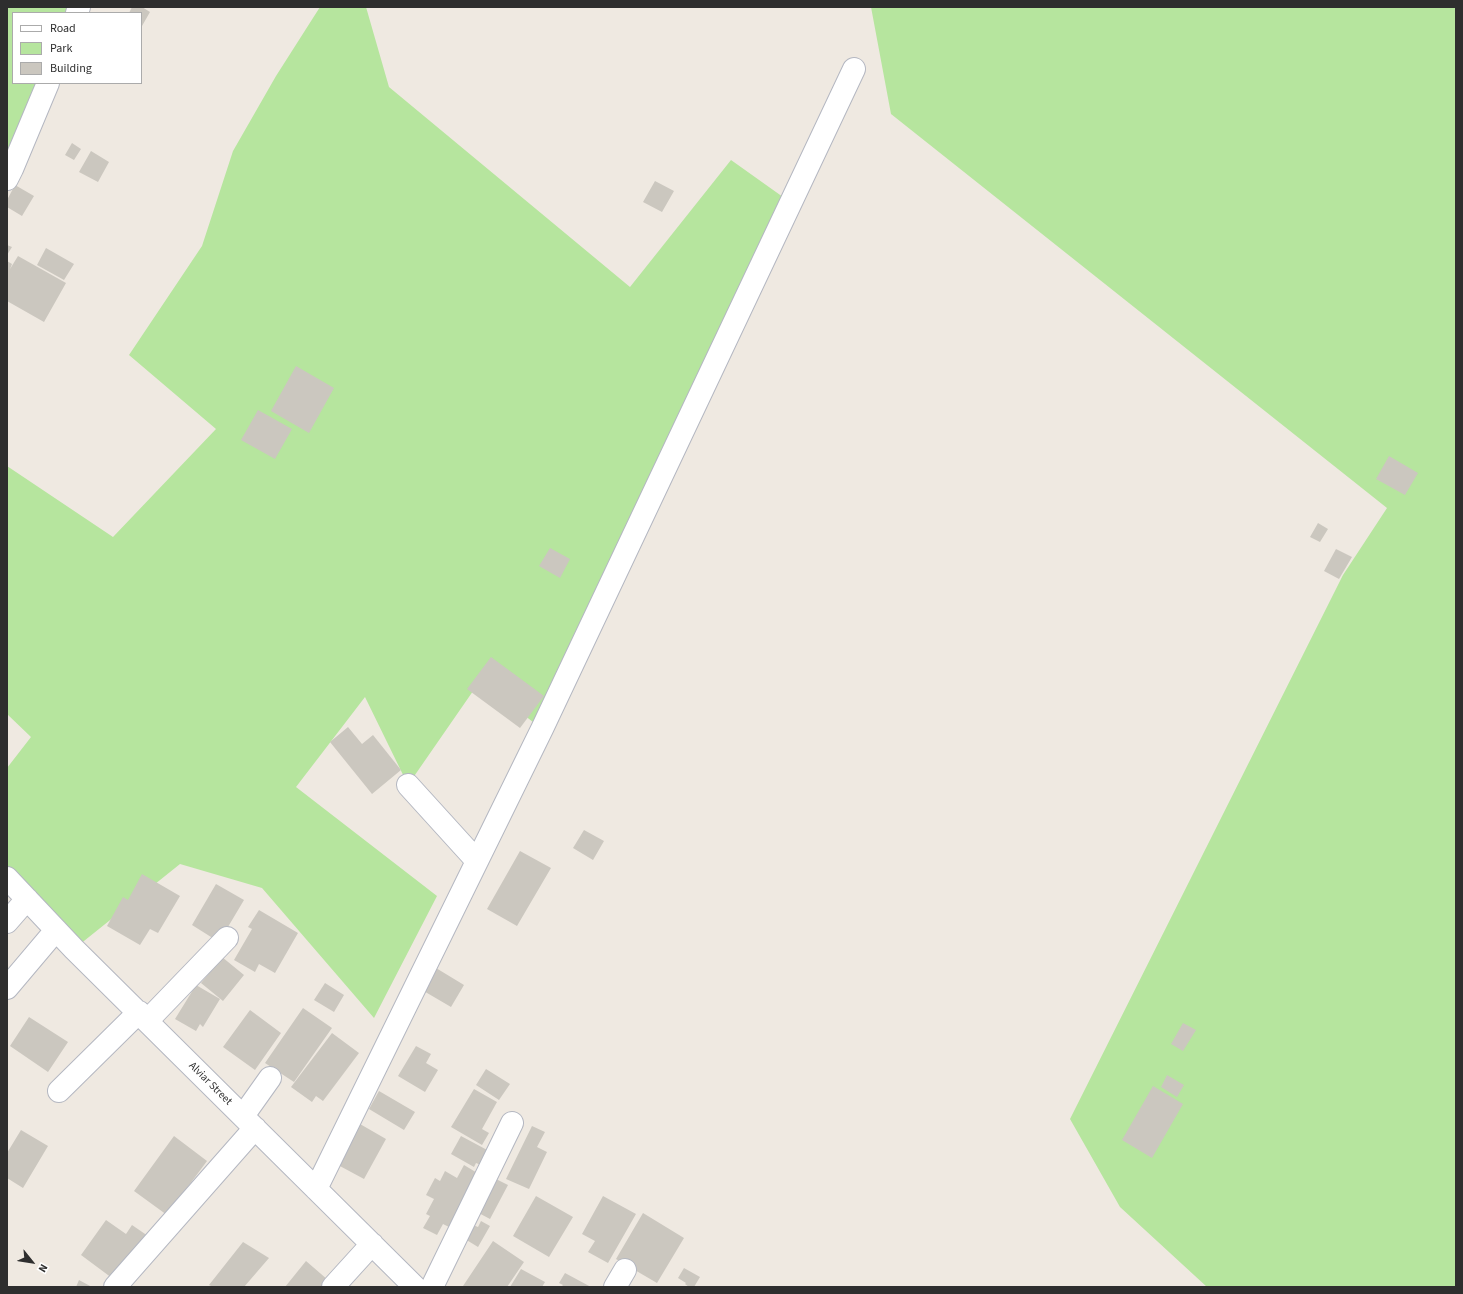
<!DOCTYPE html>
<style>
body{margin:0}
#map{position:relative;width:1463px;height:1294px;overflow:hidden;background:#efe9e1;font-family:"Source Sans 3",sans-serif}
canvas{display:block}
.frame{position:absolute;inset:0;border:8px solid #2e2e2e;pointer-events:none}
.legend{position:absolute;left:12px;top:12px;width:130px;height:72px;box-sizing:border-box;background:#fff;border:1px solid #ababab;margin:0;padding:5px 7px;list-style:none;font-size:12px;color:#2e2e2e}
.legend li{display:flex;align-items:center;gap:8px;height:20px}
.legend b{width:20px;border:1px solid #ababab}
.north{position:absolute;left:12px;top:1242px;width:40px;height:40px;-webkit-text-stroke:3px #fff;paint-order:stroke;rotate:120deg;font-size:11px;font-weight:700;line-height:16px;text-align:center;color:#2e2e2e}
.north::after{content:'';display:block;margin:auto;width:14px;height:18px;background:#2e2e2e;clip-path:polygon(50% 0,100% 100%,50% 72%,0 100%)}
</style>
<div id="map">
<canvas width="1463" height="1294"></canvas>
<div class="frame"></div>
<ul class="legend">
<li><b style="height:5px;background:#fff"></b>Road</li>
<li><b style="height:11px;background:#b6e59e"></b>Park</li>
<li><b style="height:11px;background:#cbc7bf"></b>Building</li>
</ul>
<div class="north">N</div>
</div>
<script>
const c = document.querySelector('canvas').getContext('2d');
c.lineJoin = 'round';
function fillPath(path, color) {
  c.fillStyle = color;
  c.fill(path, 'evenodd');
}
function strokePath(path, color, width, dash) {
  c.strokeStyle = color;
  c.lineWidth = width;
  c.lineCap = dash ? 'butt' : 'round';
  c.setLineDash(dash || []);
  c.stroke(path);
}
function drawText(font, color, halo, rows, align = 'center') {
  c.font = font + ' "Source Sans 3",sans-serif';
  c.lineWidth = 4;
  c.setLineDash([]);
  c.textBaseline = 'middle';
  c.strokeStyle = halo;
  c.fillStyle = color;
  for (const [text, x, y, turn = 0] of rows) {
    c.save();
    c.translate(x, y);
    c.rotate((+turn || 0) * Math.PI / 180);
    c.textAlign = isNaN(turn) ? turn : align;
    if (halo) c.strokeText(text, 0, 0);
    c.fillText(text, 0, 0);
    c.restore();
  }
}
const green = new Path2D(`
 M7 7H79L77 13H13V83H48L7 179Z
 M320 7H366L389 87 630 287 731 160 790 202 542 729 480 681 408 785 365 697 296 787 437 896 374 1018 262 888 180 864 74 949 7 878V768L31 737 7 714V466L113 537 216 429 129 355 202 246 233 151 276 76Z
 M871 7H1456V1287H1207L1120 1207 1070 1119 1343 575 1387 508 891 114Z`);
const building = new Path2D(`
 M132 7H142L150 12 142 26 141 25V13H129Z
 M72 143 81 149 74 160 65 155Z
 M91 151 109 162 98 182 79 172Z
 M655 181 674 191 662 212 643 202Z
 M15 185 34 196 22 216 7 207V200Z
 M7 245 12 247 7 255Z
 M46 248 74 264 64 280 37 265Z
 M18 256 66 283 44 322 7 301V261L12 264 10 269Z
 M296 366 334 388 309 433 271 411Z
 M258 410 292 429 275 459 241 440Z
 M1389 456 1418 473 1405 495 1376 479Z
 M1318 523 1328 529 1320 542 1310 537Z
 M550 548 570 559 560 578 539 566Z
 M1336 549 1352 557 1339 579 1324 571Z
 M491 657 544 696 520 728 467 689Z
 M348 727 362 744 373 735 401 770 372 794 330 742Z
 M584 830 604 841 593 860 573 848Z
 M520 851 551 868 517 926 487 909Z
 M142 874 180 896 158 933 150 929 140 945 107 926 123 897 128 900Z
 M216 884 244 900 219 942 192 925Z
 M259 910 298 933 275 973 259 964 255 972 234 960 252 929 248 927Z
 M222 957 244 975 223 1001 201 983Z
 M436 968 464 985 451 1007 422 990Z
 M325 983 344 995 334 1012 314 1000Z
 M196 985 220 999 203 1027 200 1024 196 1031 175 1019Z
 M303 1008 332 1028 294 1082 265 1063Z
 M250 1010 281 1033 255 1070 223 1047Z
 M29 1017 68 1042 48 1072 10 1046Z
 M1183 1023 1196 1030 1183 1051 1171 1044Z
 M332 1033 359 1053 323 1101 316 1096 312 1102 291 1087Z
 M416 1046 431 1054 426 1063 438 1070 425 1092 398 1076Z
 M486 1069 510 1084 499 1100 476 1085Z
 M1167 1075 1184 1085 1177 1097 1161 1087Z
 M1153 1086 1183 1104 1152 1158 1122 1140Z
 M474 1089 497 1102 482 1129 489 1133 482 1145 451 1127Z
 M379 1091 415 1112 404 1130 369 1109Z
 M360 1124 386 1139 364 1179 338 1165Z
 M532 1126 545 1132 537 1147 547 1152 529 1189 506 1179Z
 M21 1130 48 1146 23 1188 7 1178V1153Z
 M174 1136 207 1161 167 1215 134 1191Z
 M461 1136 489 1151 481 1165 476 1163 474 1167 451 1154Z
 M464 1165 479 1174 449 1227 443 1224 437 1235 423 1228 430 1216 426 1214 434 1199 426 1195 435 1178 440 1181 445 1171 457 1178Z
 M490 1176 508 1185 490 1219 473 1210Z
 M536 1196 573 1217 549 1257 513 1236Z
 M603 1196 636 1214 608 1263 588 1252 595 1241 582 1234Z
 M643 1213 684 1238 657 1283 616 1259Z
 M106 1220 126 1234 132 1225 148 1236 116 1281 81 1255Z
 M481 1221 490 1226 478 1247 465 1239 473 1225 478 1227Z
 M493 1241 524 1262 507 1287H464L463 1286Z
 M243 1242 269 1258 244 1287H213L209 1285Z
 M306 1261 328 1280 322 1287H285Z
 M684 1268 700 1277 694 1287H689L685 1284 686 1283 678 1278Z
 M521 1269 545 1282 542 1287H510Z
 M565 1273 591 1287H561L563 1285 559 1283Z
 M79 1280 92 1287H76Z`);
const minor = new Path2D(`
 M77 13 79 7
 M7 179 12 169 48 83
 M408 785 477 861
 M7 878 74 949 415 1287
 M7 922 27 899
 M7 988 56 930
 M147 1021 227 938
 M59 1091 139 1012
 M243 1116 270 1078
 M316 1189 542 729 854 69
 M115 1287 255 1128
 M333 1287 372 1244
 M432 1287 512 1123
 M615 1287 625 1270`);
const streetNames = [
 ["Alviar Street",210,1084,45]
];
fillPath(green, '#b6e59e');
fillPath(building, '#cbc7bf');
strokePath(minor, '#b4b7c1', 24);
strokePath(minor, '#fff', 22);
drawText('11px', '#2e2e2e', '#fff', streetNames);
</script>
